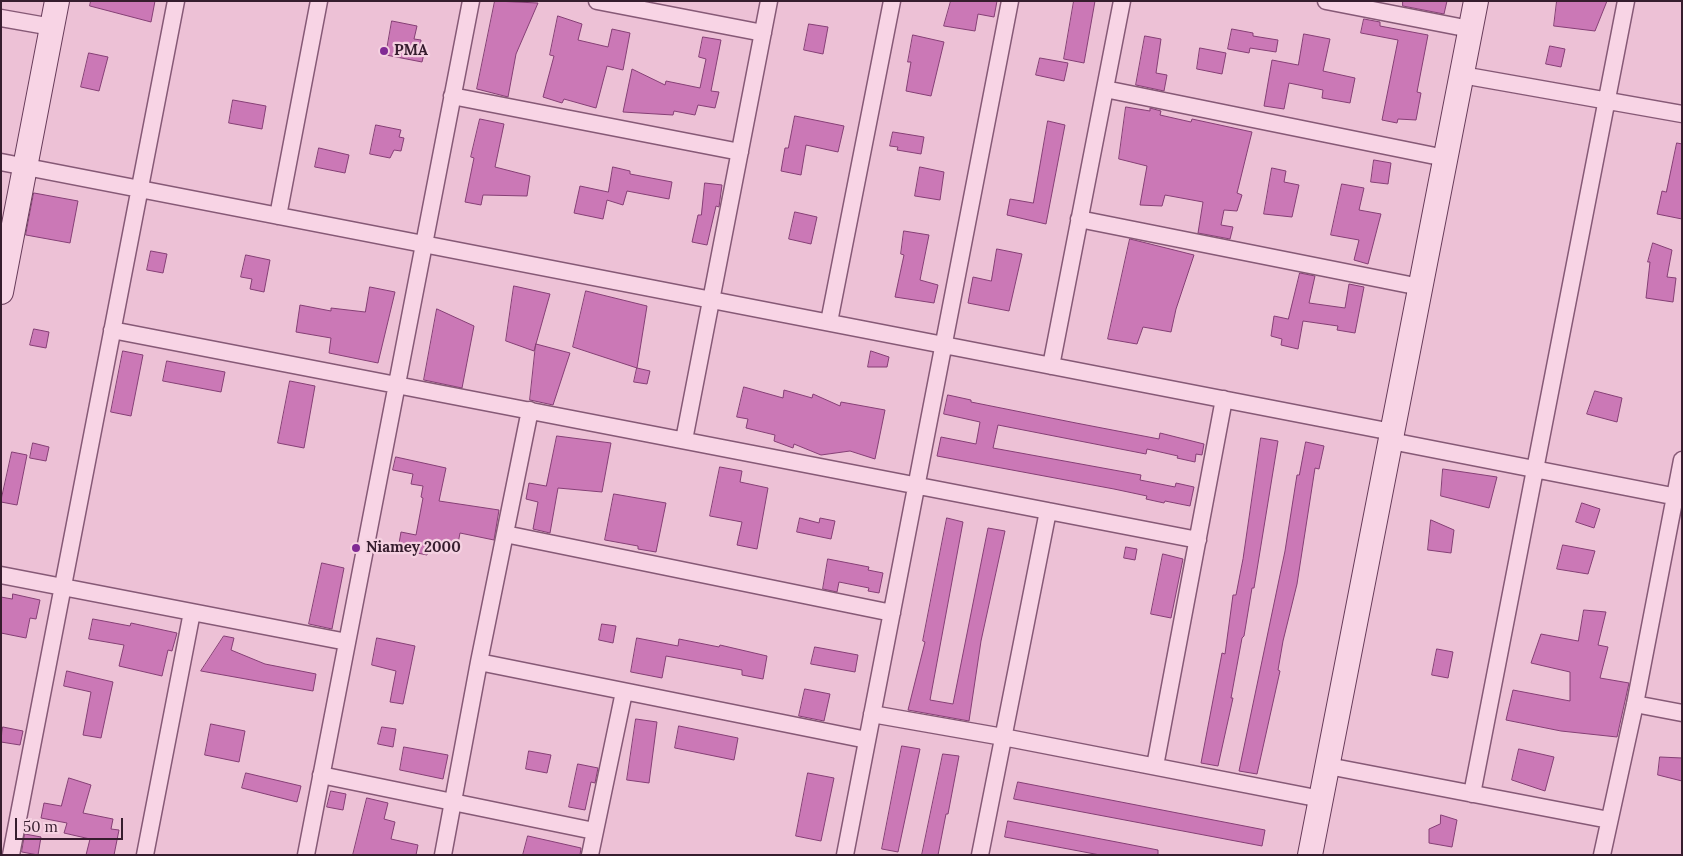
<!DOCTYPE html>
<style>
body{margin:0}
#map{position:relative;width:1683px;height:856px;overflow:hidden;background:#edc1d6;font-family:Lora,serif}
canvas{display:block}
.frame{position:absolute;inset:0;border:2px solid #361d2e;pointer-events:none}
.scale{position:absolute;left:15px;top:818px;width:108px;height:22px;box-sizing:border-box;border:2px solid #361d2e;border-top:0;padding-left:6px;font-size:15px;line-height:18px;white-space:nowrap;color:#361d2e;-webkit-text-stroke:4px #f5d1e1;paint-order:stroke}
</style>
<div id="map">
<canvas width="1683" height="856"></canvas>
<div class="frame"></div>
<div class="scale">50 m</div>
</div>
<script>
const c = document.querySelector('canvas').getContext('2d');
c.lineJoin = 'round';
function fillPath(path, color) {
  c.fillStyle = color;
  c.fill(path, 'evenodd');
}
function strokePath(path, color, width, dash) {
  c.strokeStyle = color;
  c.lineWidth = width;
  c.lineCap = dash ? 'butt' : 'round';
  c.setLineDash(dash || []);
  c.stroke(path);
}
function drawText(font, color, halo, rows, align = 'center') {
  c.font = font + ' Lora,serif';
  c.lineWidth = 4.5;
  c.setLineDash([]);
  c.textBaseline = 'middle';
  c.strokeStyle = halo;
  c.fillStyle = color;
  for (const [text, x, y, turn = 0] of rows) {
    c.save();
    c.translate(x, y);
    c.rotate((+turn || 0) * Math.PI / 180);
    c.textAlign = isNaN(turn) ? turn : align;
    if (halo) c.strokeText(text, 0, 0);
    c.fillText(text, 0, 0);
    c.restore();
  }
}
const building = new Path2D(`
 M91 1H155L151 22 90 6Z
 M495 1 538 3 516 54 508 97 477 89Z
 M951 1H997L994 17 978 14 975 31 944 26Z
 M1074 1H1095L1084 63 1064 59Z
 M1403 1H1447L1444 14 1403 6Z
 M1557 1H1607L1595 31 1554 26Z
 M558 16 582 24 578 40 608 47 612 29 630 33 623 70 607 66 596 108 564 99 562 103 543 97 554 56 550 55Z
 M1364 19 1380 22V26L1428 35 1417 92 1421 93 1416 120 1398 119 1397 123 1382 120 1398 40 1361 33Z
 M392 21 417 26 414 39 421 40 420 49 425 50 422 62 386 55Z
 M809 24 828 27 823 54 804 50Z
 M1232 29 1253 33V36L1278 40 1276 52 1250 48 1249 53 1228 49Z
 M1304 34 1330 39 1323 71 1355 78 1350 103 1322 98 1323 90 1289 83 1284 109 1264 106 1272 60 1298 65Z
 M913 35 944 42 931 96 906 91 911 62H908Z
 M1145 36 1161 39 1156 73 1167 75 1164 91 1136 85Z
 M703 37 721 40 711 91 719 92 715 108 698 105 695 115 674 111 673 115 623 112 632 69 665 85 666 81 700 88 706 59 699 57Z
 M1550 46 1565 49 1561 67 1546 64Z
 M1200 48 1226 53 1222 74 1197 69Z
 M89 53 108 57 99 91 81 87Z
 M1040 58 1068 63 1064 81 1036 75Z
 M233 100 266 106 262 129 229 123Z
 M1126 107 1150 111V108L1161 111 1160 115 1191 122 1192 119 1252 132 1237 193 1242 195 1237 211 1224 210 1221 225 1233 227 1230 239 1198 233 1203 202 1165 195 1162 206 1140 205 1147 166 1119 159Z
 M795 116 844 126 838 152 806 145 801 175 781 171 785 148H788Z
 M480 119 504 124 495 167 530 176 527 196 483 195 481 205 465 202 474 158 471 157Z
 M1048 121 1065 125 1046 224 1007 215 1010 199 1033 203Z
 M376 125 401 130 399 137 404 138 401 151 394 150 390 158 370 154Z
 M893 132 924 137 921 154 897 150 898 147 890 146Z
 M1677 143 1682 144V219L1657 214 1662 191 1666 192Z
 M319 148 349 155 345 173 315 167Z
 M1374 160 1391 163 1388 184 1371 182Z
 M613 167 630 171V174L672 182 669 199 627 191 623 205 607 200 603 219 574 213 580 186 608 192Z
 M920 167 944 172 940 200 915 196Z
 M1272 168 1286 171 1284 182 1299 185 1292 217 1264 214Z
 M705 183 722 185 719 207 716 206 707 245 692 242 698 215H701Z
 M1342 184 1364 188 1359 210 1381 214 1368 264 1354 260 1359 240 1331 235Z
 M34 193 78 201 70 243 26 235Z
 M795 212 817 217 811 244 789 239Z
 M904 231 929 235 920 280 938 285 934 303 895 297 904 255 901 254Z
 M1130 239 1194 255 1176 309 1171 332 1143 327 1137 344 1108 339Z
 M1653 243 1672 250 1667 277 1676 278 1673 302 1646 298 1650 262H1648Z
 M997 249 1022 254 1009 311 968 303 973 277 991 281Z
 M151 251 167 254 163 273 147 270Z
 M246 255 270 260 264 292 250 289 252 279 241 277Z
 M1300 273 1315 276 1309 303 1345 308 1349 284 1364 287 1355 333 1337 330 1338 326 1303 321 1298 349 1281 345 1282 339 1271 336 1274 316 1288 319Z
 M514 286 550 294 534 351 506 341Z
 M370 287 395 292 378 363 329 353 331 338 296 332 300 305 331 311V308L365 312Z
 M586 291 647 306 637 368 573 347Z
 M437 309 474 326 462 388 424 380Z
 M34 329 49 332 46 348 30 345Z
 M536 344 570 353 553 405 530 400Z
 M123 351 143 355 131 416 111 412Z
 M871 351 889 357 887 367H868Z
 M167 361 225 372 221 392 163 381Z
 M637 368 650 371 647 384 634 382Z
 M290 381 315 386 304 448 278 443Z
 M744 387 783 398 784 390 812 398 813 394 840 406 841 402 885 410 875 459 850 451 821 455 794 444 793 448 774 441 775 435 746 428 748 419 737 417Z
 M1595 391 1622 398 1617 422 1587 414Z
 M948 395 971 400V402L1076 423 1159 439 1160 433 1204 444 1202 455 1196 454 1195 462 1177 458 1178 456 1147 449 1146 454 998 425 993 448 1141 475 1140 480 1175 487 1176 483 1194 487 1190 506 1165 501 1164 503 1146 499 1147 496 1114 489 937 456 941 437 976 444 980 422 944 414Z
 M557 436 611 443 602 492 558 488 550 533 533 529 538 502 526 499 529 483 546 486Z
 M1261 438 1278 441 1254 588H1252L1244 636 1242 638 1231 698H1233L1218 766 1201 763 1222 653 1225 654 1233 595H1236L1243 559Z
 M1306 442 1324 446 1319 469 1315 468 1297 584 1283 641 1278 670 1280 671 1257 774 1239 771 1285 551 1297 475H1299Z
 M33 443 49 447 46 461 30 458Z
 M12 452 27 455 17 505 1 502Z
 M396 457 446 468 439 501 499 510 494 540 460 533 457 549 430 543 427 555 398 549 401 532 416 535 423 498 421 497 423 486 411 484 413 474 393 470Z
 M720 467 742 471 740 482 768 488 757 549 737 545 742 522 710 516Z
 M1443 469 1497 477 1489 508 1441 496Z
 M614 494 666 503 656 552 638 549V546L605 540Z
 M1582 503 1600 509 1594 528 1576 522Z
 M800 518 819 523 820 518 835 521 831 539 797 532Z
 M947 518 963 522 930 700 953 704 988 528 1005 531 981 641 969 721 908 710 925 642 923 641Z
 M1431 520 1454 530 1451 553 1428 550Z
 M1563 545 1595 551 1588 574 1557 569Z
 M1126 547 1137 549 1135 560 1124 558Z
 M1163 554 1183 559 1171 618 1151 614Z
 M828 559 869 567 868 570 883 573 879 593 868 591 869 588 839 582 837 592 823 589Z
 M322 563 344 568 332 629 309 624Z
 M13 594 40 600 36 619 30 618 26 638 1 633V597L12 599Z
 M1584 610 1606 612 1598 645 1608 647 1600 678 1629 683 1617 737 1561 731 1506 720 1513 690 1570 701V672L1531 663 1541 634 1578 641Z
 M93 619 130 626 131 623 177 633 172 651 168 650 162 676 119 666 124 645 89 639Z
 M602 624 616 626 613 643 599 640Z
 M224 636 234 638 231 650 265 664 316 674 313 691 201 671Z
 M377 638 415 646 403 704 390 702 396 671 372 665Z
 M637 638 678 646 679 639 719 647 720 645 767 656 763 679 742 675V670L666 656 662 678 631 672Z
 M815 647 858 655 855 672 811 664Z
 M1437 649 1453 652 1448 678 1432 675Z
 M67 671 113 682 101 738 83 735 91 692 64 686Z
 M805 689 830 694 824 721 799 716Z
 M636 719 657 722 649 783 627 780Z
 M211 724 245 731 239 762 205 755Z
 M679 726 738 738 734 760 675 748Z
 M3 727 23 731 20 745 1 742Z
 M382 727 396 729 393 747 378 744Z
 M902 746 920 749 898 852 882 849Z
 M404 747 448 755 443 779 400 770Z
 M1519 749 1554 757 1545 791 1512 780Z
 M529 751 551 755 547 773 526 769Z
 M943 754 959 756 948 814H946L938 855H922Z
 M1660 757 1682 758V781L1658 775Z
 M578 764 598 768 595 783 591 782 585 810 569 807Z
 M246 773 301 786 297 802 242 788Z
 M808 773 834 778 821 841 796 836Z
 M69 778 91 785 83 813 113 819 111 829 119 830 114 855H86L90 839 64 833 67 823 41 818 44 803 61 806Z
 M1018 782 1265 830 1262 846 1014 799Z
 M331 791 346 794 343 810 327 807Z
 M367 798 388 803 384 819 395 822 391 839 418 845 416 855H353Z
 M1441 815 1457 820 1452 847 1429 843V829L1440 824Z
 M1008 821 1158 850V855H1100L1005 837Z
 M25 834 41 837 38 855 22 852Z
 M528 836 581 848 580 855H523Z`);
const street = new Path2D(`
 M597 1 763 33
 M1326 1 1470 29
 M1 18 52 27
 M1462 75 1682 114
 M1105 89 1445 158
 M452 96 740 152
 M1 162 1392 432
 M278 216 319 1
 M1079 219 1420 287
 M829 322 892 1
 M112 330 1198 540
 M1051 366 1122 1
 M684 440 769 1
 M1391 441 1682 498
 M505 534 892 613
 M1 575 347 642
 M479 662 867 740
 M1635 704 1682 713
 M872 714 1003 737 1321 799
 M1155 766 1224 399
 M1328 766 1609 820
 M321 775 594 831
 M1472 794 1626 1
 M11 855 176 1
 M145 855 192 612
 M306 855 471 1
 M443 855 479 662 530 410
 M590 855 624 692
 M845 855 1010 1
 M980 855 1048 511
 M1602 855 1635 704 1682 460`);
const secondary = new Path2D(`
 M1 292 57 1
 M1310 855 1476 1`);
const markers = [
 [384,51,5,"#812a94"],
 [356,548,5,"#812a94"]
];
const poiNames = [
 ["PMA",394,51],
 ["Niamey 2000",366,548]
];
fillPath(building, '#cb78b6');
strokePath(building, '#853f75', 1);
strokePath(street, '#865976', 19);
strokePath(secondary, '#683c5a', 26);
strokePath(street, '#f8d4e5', 16);
strokePath(secondary, '#f8d4e5', 24);
for (const [x, y, r, color] of markers) {
  const dot = new Path2D();
  dot.arc(x, y, r, 0, 2 * Math.PI);
  c.fillStyle = color;
  c.fill(dot);
  strokePath(dot, '#f5d1e1', 2);
}
drawText('bold 15px', '#361d2e', '#f5d1e1', poiNames, 'left');
</script>
